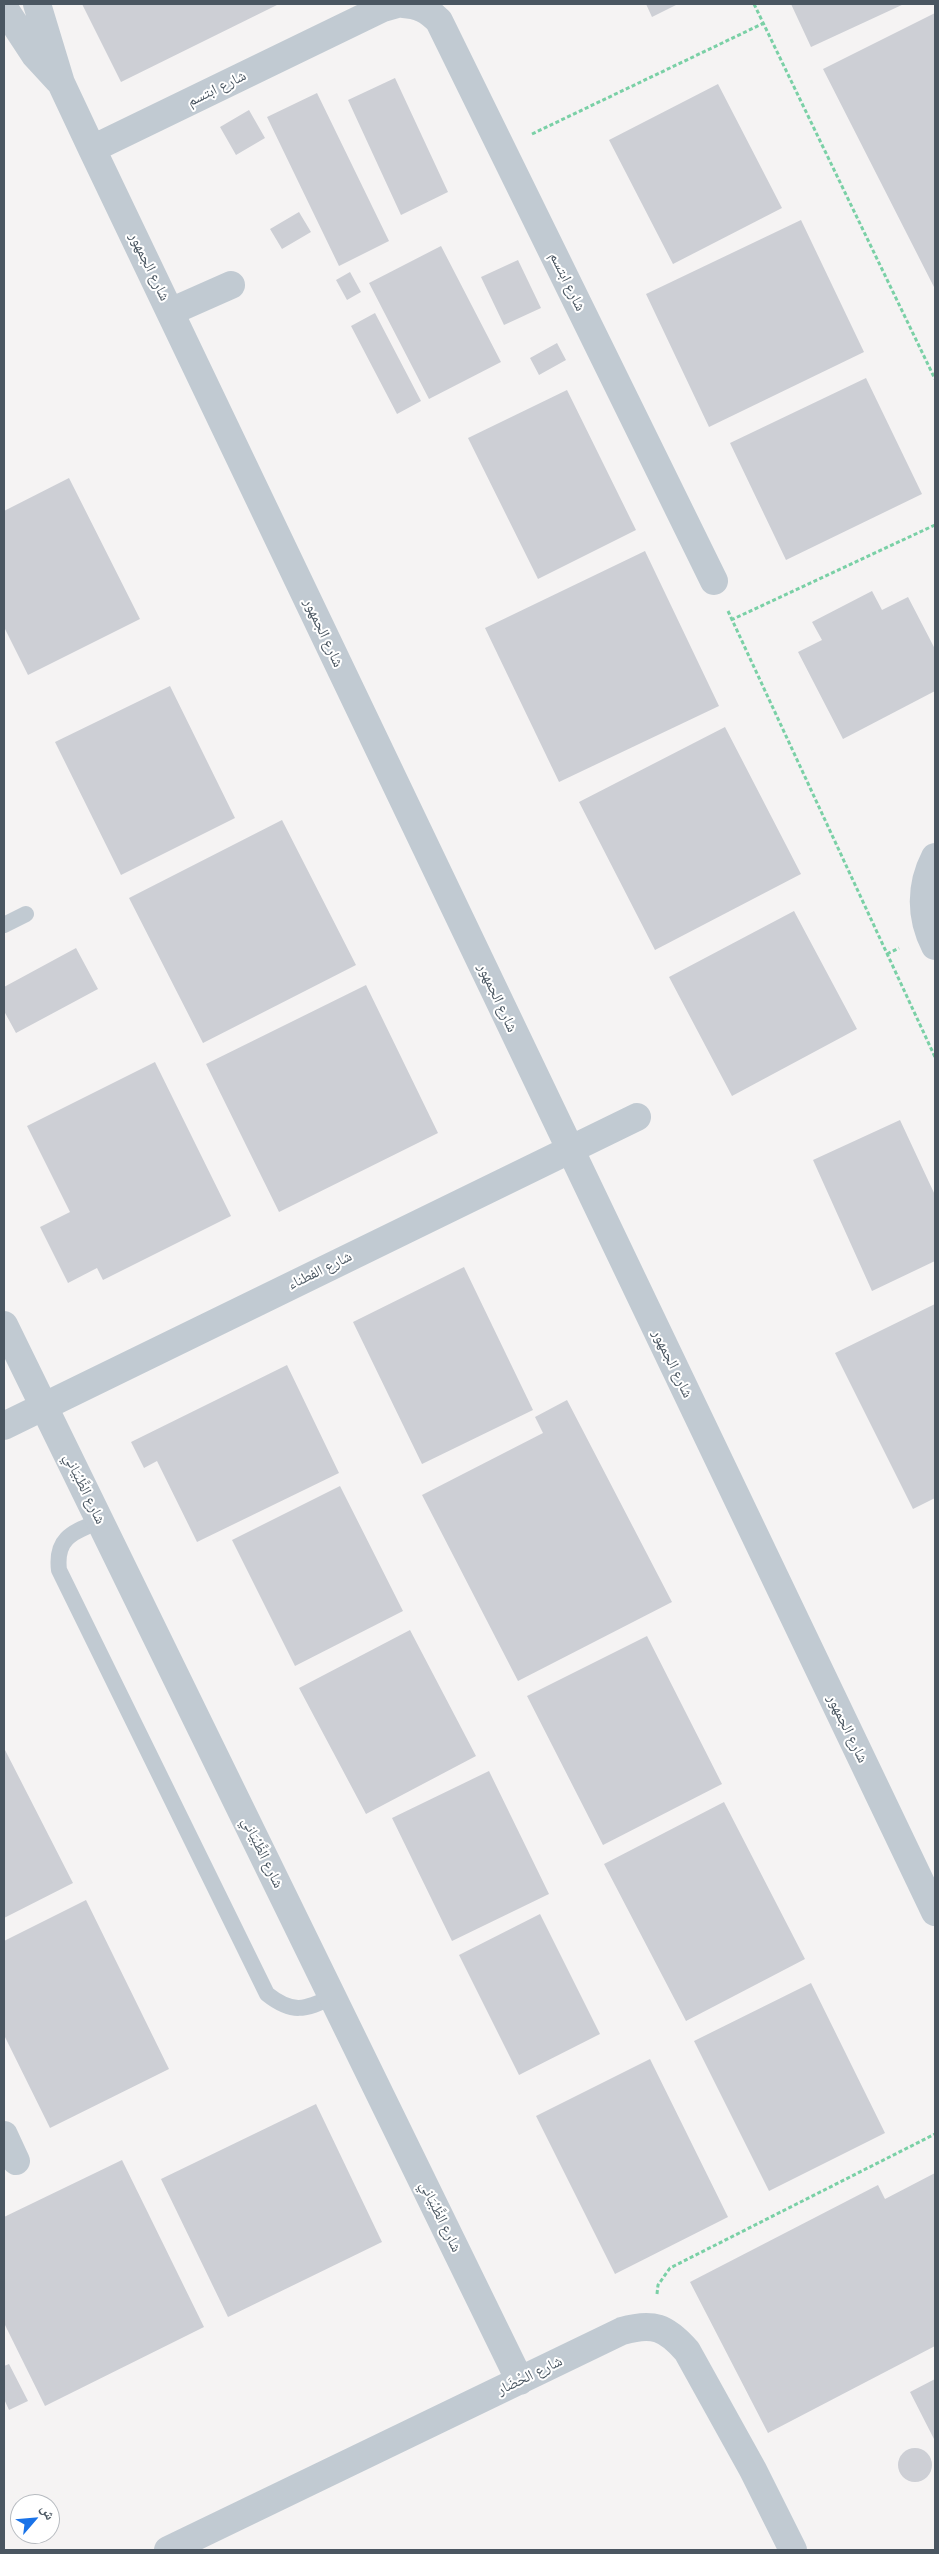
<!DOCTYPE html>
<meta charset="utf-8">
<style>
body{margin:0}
#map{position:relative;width:939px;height:2554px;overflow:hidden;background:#f5f3f3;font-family:"Varela Round","Noto Naskh Arabic",sans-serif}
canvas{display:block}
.frame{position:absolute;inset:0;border:5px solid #4a5661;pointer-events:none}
.north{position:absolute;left:10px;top:2494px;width:50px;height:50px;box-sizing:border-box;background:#fff;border:1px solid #b7bbc0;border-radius:50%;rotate:63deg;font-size:14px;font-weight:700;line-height:20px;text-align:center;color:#4a5661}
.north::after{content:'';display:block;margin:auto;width:18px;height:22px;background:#1a73e8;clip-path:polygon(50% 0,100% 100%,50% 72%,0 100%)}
</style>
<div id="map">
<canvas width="939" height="2554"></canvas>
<div class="frame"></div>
<div class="north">ش</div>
</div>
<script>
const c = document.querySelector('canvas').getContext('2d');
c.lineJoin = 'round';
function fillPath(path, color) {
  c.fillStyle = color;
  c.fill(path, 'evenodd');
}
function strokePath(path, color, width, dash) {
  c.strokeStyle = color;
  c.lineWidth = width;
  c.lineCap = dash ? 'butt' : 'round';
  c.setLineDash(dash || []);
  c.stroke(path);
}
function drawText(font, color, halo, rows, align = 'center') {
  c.font = font + ' "Varela Round","Noto Naskh Arabic",sans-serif';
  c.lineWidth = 4;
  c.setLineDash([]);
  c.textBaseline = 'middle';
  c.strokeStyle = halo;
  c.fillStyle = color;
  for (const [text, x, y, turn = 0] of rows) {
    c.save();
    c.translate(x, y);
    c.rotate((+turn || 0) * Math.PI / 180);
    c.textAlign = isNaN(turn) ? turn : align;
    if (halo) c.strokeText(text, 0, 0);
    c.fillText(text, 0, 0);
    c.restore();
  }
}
const building = new Path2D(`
 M82 4H279L121 82Z
 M646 4H678L652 17Z
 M791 4H904L811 47Z
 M935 13V289L823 69Z
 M395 78 448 192 401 215 348 100Z
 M718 84 782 208 673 264 609 140Z
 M317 93 389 241 339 266 267 117Z
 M249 110 265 138 236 155 220 127Z
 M299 212 311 232 282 249 270 229Z
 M801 220 864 352 709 427 646 294Z
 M441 246 501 362 429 399 369 283Z
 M518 260 541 308 504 325 481 277Z
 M350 272 361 292 347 300 336 280Z
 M375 313 421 401 397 414 351 326Z
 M557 343 566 360 539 375 530 358Z
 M866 378 922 494 786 560 730 443Z
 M567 390 636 530 538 579 468 438Z
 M69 478 140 619 28 675 4 627V511Z
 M645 551 719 706 559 782 485 628Z
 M872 591 882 610 908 597 935 649V691L843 739 798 652 822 640 812 622Z
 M170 686 235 818 121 875 55 742Z
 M725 727 801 874 655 950 579 802Z
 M282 820 356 965 203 1043 129 898Z
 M794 911 857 1029 732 1096 669 977Z
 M76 948 98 989 16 1033 4 1011V987Z
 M366 985 438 1133 279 1212 206 1064Z
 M155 1062 231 1216 103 1280 97 1268 68 1283 40 1227 70 1212 27 1126Z
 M900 1120 935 1195V1261L872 1291 813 1160Z
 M464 1267 533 1410 422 1464 353 1322Z
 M935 1304V1498L913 1509 835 1353Z
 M287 1365 339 1473 197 1542 157 1461 144 1468 131 1442Z
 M567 1400 672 1602 518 1681 422 1495 543 1433 535 1417Z
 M340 1486 403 1611 295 1666 232 1540Z
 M410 1630 476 1756 366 1814 299 1688Z
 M647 1636 722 1784 603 1845 527 1696Z
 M4 1748 73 1883 4 1918Z
 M489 1771 549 1894 452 1941 392 1818Z
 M724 1802 805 1959 686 2021 604 1864Z
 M86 1900 169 2069 50 2128 4 2035V1941Z
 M540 1914 600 2034 519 2075 459 1955Z
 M811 1983 885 2133 769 2191 694 2041Z
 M650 2059 728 2217 615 2274 536 2116Z
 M316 2104 382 2242 228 2317 161 2179Z
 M122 2160 204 2327 45 2406 4 2323V2217Z
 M935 2173V2346L768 2433 690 2282 878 2185 885 2199Z
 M9 2364 28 2401 9 2410 4 2399V2366Z
 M935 2379V2441L910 2392Z
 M898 2465a17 17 0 1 1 34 0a17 17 0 1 1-34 0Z`);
const path = new Path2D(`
 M754 4 935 379
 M532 134 764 23
 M728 611 935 1057
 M731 620 935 525
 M887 954 899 948
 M657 2294 658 2285 670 2268 935 2134`);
const lane = new Path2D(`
 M4 925 26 914
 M100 1521C74 1532 55 1537 59 1570L267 1994C292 2014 305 2010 332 1997`);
const street = new Path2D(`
 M37 4 61 83 92 149 935 1912
 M403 4C419 5 428 10 439 21L714 581
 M4 8 35 55 58 80
 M92 149 383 8 397 4
 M170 312 231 285
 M935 857C920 886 920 917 935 946
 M4 1325 520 2381
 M4 1426 637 1117
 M4 2135 16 2161
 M168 2550 622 2331C653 2322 666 2327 687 2351L753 2470 793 2550`);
const streetNames = [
 ["شارع ابتسم",217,89,-26],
 ["شارع الجمهور",149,267,64],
 ["شارع ابتسم",567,282,64],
 ["شارع الجمهور",323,633,65],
 ["شارع الجمهور",497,998,65],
 ["شارع الفطناء",320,1271,-26],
 ["شارع الجمهور",672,1364,64],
 ["شارع الظَّبْيَاني",84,1489,64],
 ["شارع الجمهور",847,1729,64],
 ["شارع الظَّبْيَاني",262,1853,64],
 ["شارع الظَّبْيَاني",440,2217,64],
 ["شارع الحْضَار",530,2376,-26]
];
fillPath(building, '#cdcfd5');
strokePath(path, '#7ad0a6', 3, [4, 2.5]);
strokePath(lane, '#c1cad2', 16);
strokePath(street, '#c1cad2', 28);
drawText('15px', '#4a5661', '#fff', streetNames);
</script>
